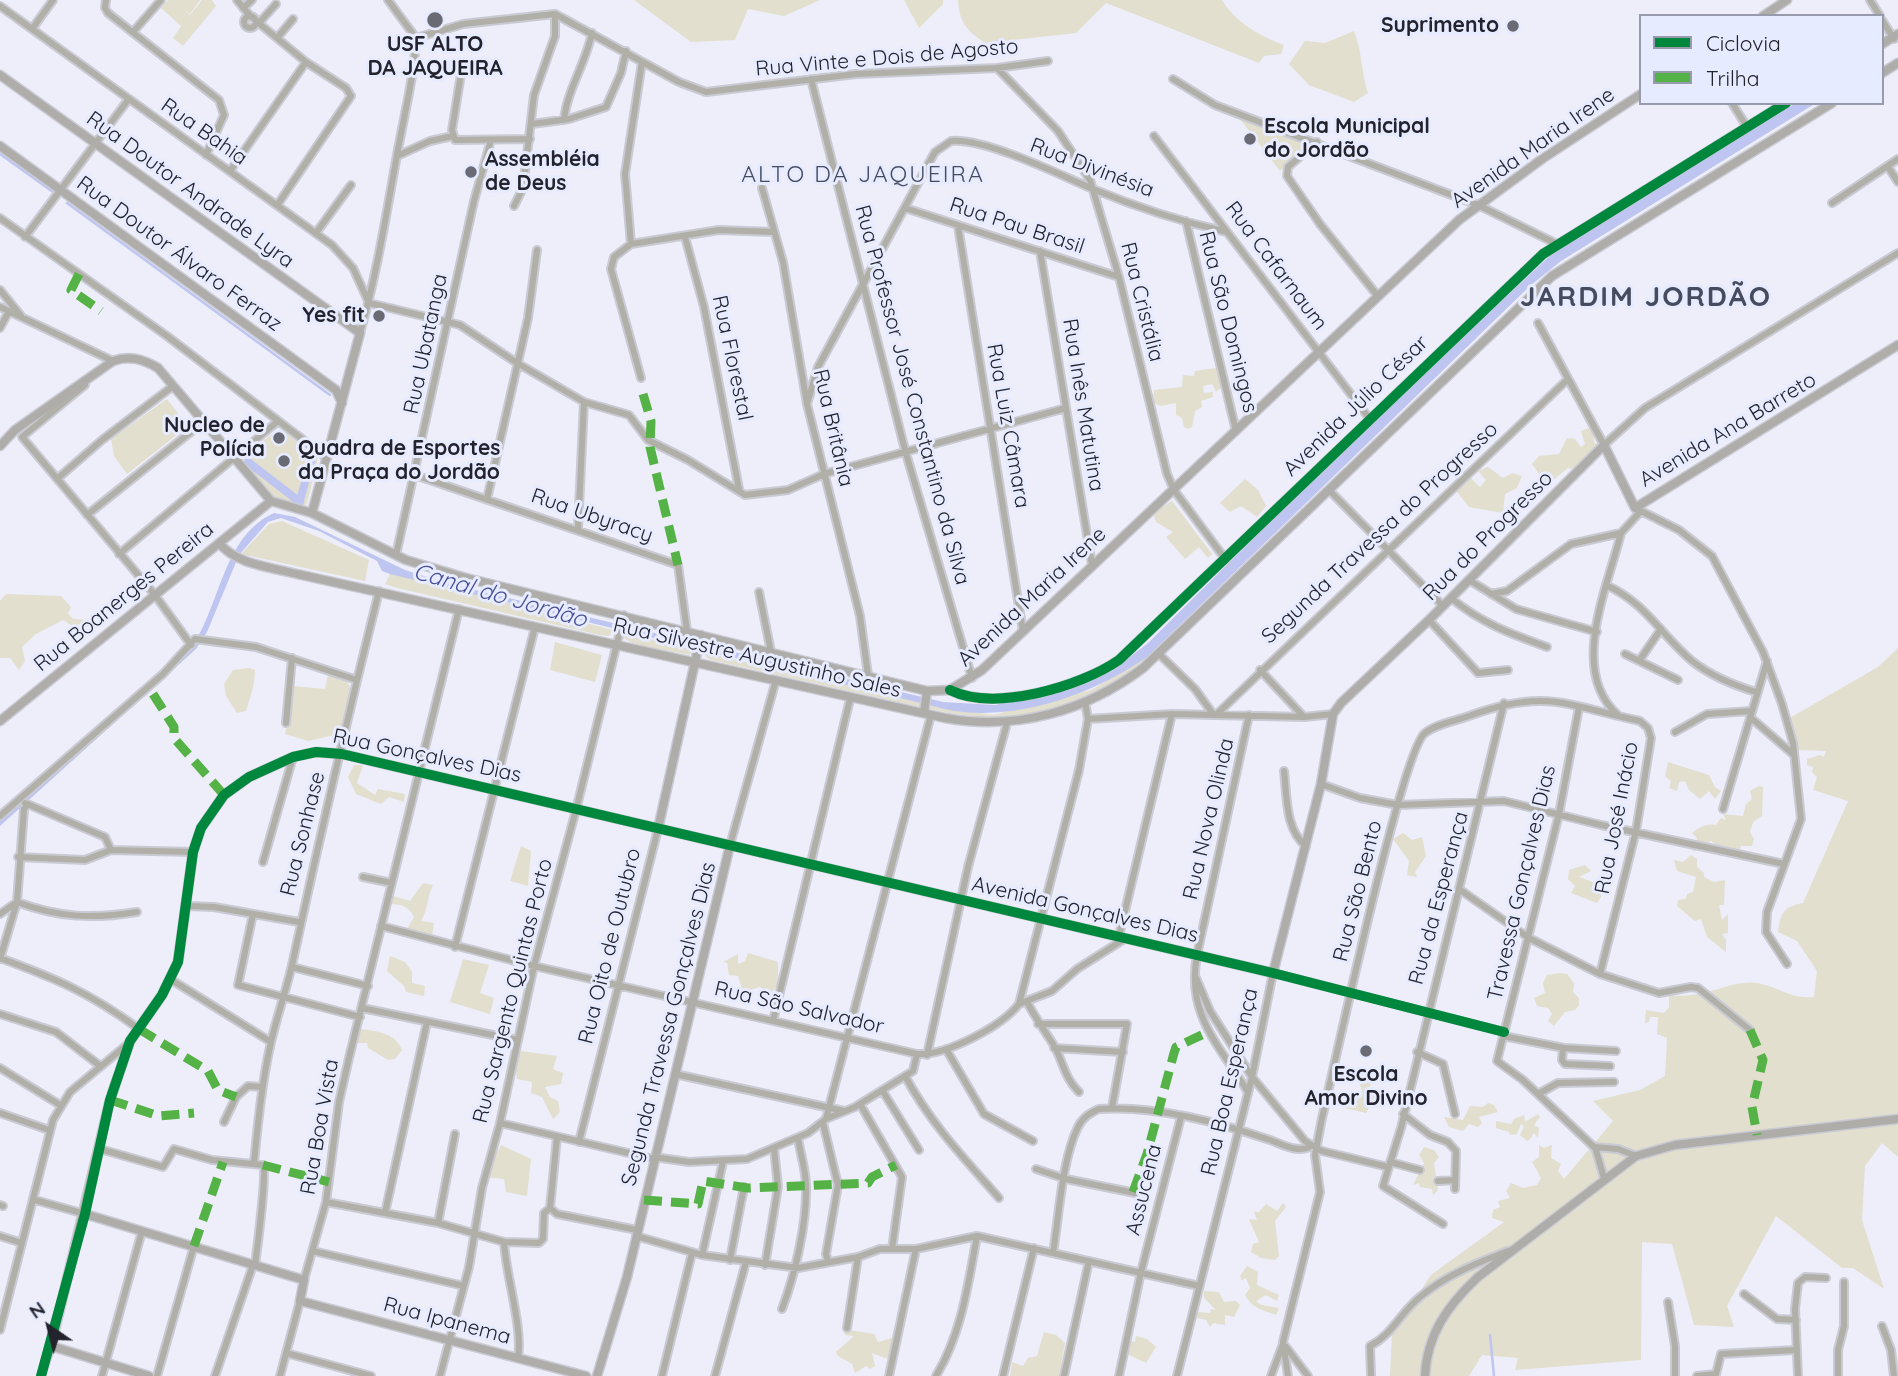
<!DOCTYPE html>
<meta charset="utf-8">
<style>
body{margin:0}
#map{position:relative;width:1898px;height:1376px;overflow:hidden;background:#edeef9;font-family:Quicksand,sans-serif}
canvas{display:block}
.legend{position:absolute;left:1639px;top:14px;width:245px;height:91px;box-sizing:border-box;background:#e7ebff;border:2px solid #989bab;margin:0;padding:9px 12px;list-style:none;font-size:21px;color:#22232c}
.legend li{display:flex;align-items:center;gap:14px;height:35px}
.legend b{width:35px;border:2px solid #989bab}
.north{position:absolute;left:14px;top:1292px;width:70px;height:70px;-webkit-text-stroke:5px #e7ebff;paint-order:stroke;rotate:325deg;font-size:19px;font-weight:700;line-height:28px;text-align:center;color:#22232c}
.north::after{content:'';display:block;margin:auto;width:24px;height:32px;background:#22232c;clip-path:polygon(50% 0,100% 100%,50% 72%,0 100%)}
</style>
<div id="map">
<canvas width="1898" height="1376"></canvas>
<ul class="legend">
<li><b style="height:9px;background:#00873e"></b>Ciclovia</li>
<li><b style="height:9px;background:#55b246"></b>Trilha</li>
</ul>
<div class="north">N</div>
</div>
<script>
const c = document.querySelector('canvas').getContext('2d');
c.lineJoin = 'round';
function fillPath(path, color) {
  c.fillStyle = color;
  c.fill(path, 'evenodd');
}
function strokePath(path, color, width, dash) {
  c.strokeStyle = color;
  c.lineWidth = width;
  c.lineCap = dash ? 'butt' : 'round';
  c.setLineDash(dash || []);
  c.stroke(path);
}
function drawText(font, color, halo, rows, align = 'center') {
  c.font = font + ' Quicksand,sans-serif';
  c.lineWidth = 6;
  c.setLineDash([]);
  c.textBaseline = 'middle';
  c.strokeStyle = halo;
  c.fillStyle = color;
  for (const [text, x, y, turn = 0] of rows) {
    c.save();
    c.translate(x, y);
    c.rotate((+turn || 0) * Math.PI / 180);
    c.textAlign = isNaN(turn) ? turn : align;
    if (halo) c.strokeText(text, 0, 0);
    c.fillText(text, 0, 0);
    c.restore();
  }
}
const green = new Path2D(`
 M168 0H200L190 14 184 10 190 15 202 0H212L216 6 183 46 173 38 181 26 161 8Z
 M634 0H820L784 16 748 9 735 40 691 42Z
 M904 0H943V4L919 28Z
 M958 0H1222C1236 23 1260 36 1284 45L1281 54 1264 56 1259 63 1106 3 1076 33 985 43C967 31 959 22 958 0Z
 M1354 31C1362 50 1361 72 1368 93L1354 102 1309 85 1289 64 1305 41 1325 43Z
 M1237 115 1312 142 1280 171Z
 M1216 368 1225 384 1216 392 1212 384 1203 386 1204 393 1213 392V397L1201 401 1202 407 1195 411 1192 427 1188 429 1184 427 1182 418 1176 415V403L1160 406 1153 402 1154 390 1182 387 1183 375 1194 376 1195 371Z
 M167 399 188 426 127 474 114 456 111 439Z
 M1589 428 1594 433V442L1598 445 1573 469 1568 468 1547 485 1532 464 1539 456 1559 454 1567 438 1575 439 1581 447 1585 444 1581 431Z
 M277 430 285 432 318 459 307 503 303 506 269 495 242 462 244 456Z
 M1488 467 1503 478 1512 473 1522 476 1517 488 1505 494 1503 513 1469 507 1453 487 1469 476 1480 487 1486 480 1478 471Z
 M1245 479 1258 490 1266 506 1257 517 1241 506 1230 512 1220 503Z
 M1172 501 1212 554 1208 558 1199 547 1185 559 1166 537 1173 532 1156 522 1153 513Z
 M282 521 369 560 365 581 241 554 269 524Z
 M390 574H397L613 630 609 636 600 635 397 588 385 584Z
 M6 594 61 596 71 607 68 613 73 619 88 620 74 627 63 620 36 634 22 647 25 661 19 670 10 658H0V601Z
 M624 632 694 650 689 655C668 650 640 650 622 637Z
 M555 642 602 655 595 682 550 670Z
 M1898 648V1157L1882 1143 1865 1166 1862 1220 1884 1289 1853 1268H1842L1776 1216 1727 1306 1734 1327 1694 1325 1672 1244 1642 1242 1641 1360 1515 1370 1518 1358 1482 1355 1469 1376H1390L1392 1333 1431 1275 1504 1222 1492 1218 1493 1210 1500 1207 1498 1201 1510 1198 1506 1191 1511 1183 1523 1188 1537 1185 1541 1178 1532 1162 1539 1157V1145L1544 1148 1552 1145 1551 1158 1561 1164 1558 1171 1564 1179 1613 1121 1593 1101 1640 1090 1665 1076 1667 1038 1657 1034 1658 1017H1650L1649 1022 1645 1023 1646 1010 1664 1013 1669 1007V995C1702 1000 1733 979 1756 983 1779 986 1788 999 1814 997L1817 971 1797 941 1778 932C1781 912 1783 907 1803 903L1848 801 1813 790 1817 777 1812 772 1813 767 1807 765V759L1820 755 1824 757 1826 751 1795 750 1788 719 1878 667Z
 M707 653 921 703 920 707 711 660 705 656Z
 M1145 658C1144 664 1131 672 1123 677 1064 717 995 726 927 708V705L993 715 1091 690Z
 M249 668 255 670C255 684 250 698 246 711L237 713 226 696 224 684 233 670Z
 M328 675 347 681 351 689 343 738 330 736 308 741 285 734 293 686 325 689Z
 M1668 762 1709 775 1715 787 1721 791 1715 799 1709 791 1700 799 1689 790 1685 781 1679 782 1677 791 1669 788 1671 781 1665 776Z
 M354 765H363L357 783 375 795 378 789 405 794 404 802 389 797 381 804 356 794 348 777Z
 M1759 786 1763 787 1762 816 1753 822 1750 832 1754 839 1752 846H1741L1739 853 1729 858 1726 846 1723 850 1711 841 1693 852 1697 838 1692 833C1699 827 1707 823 1716 825L1721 818 1726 820 1723 814 1743 816 1746 804 1752 799 1750 791Z
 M1403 833 1412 840 1422 837 1426 856 1415 872 1417 877 1407 875 1409 861 1393 839Z
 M521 846 531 851 528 886 510 881Z
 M1691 855 1697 859V867L1704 873V877L1714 882 1725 880 1724 905H1719L1722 920 1728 914V933L1722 934 1726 940V952L1707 937 1701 919 1695 921 1677 906 1678 900 1686 899 1687 894 1693 892 1696 877 1677 871 1674 860 1683 862Z
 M1585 865 1591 871 1579 877 1601 885V897L1597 903 1571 893 1575 886 1568 879 1569 870Z
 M423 883 433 885C427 898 428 909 421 921L434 923 432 936 407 929 414 917C409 907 402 904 391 904L393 896 410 901Z
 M748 953 778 962V986L770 993 760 987 743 992 738 976 729 975 727 963 723 962 738 954V964L745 961Z
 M390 956 405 962 412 972V983L425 986 424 996 406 992 404 986 387 971Z
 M463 959 489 965 480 993 494 998 490 1014 450 1002Z
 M1560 973 1567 974 1574 983 1573 992 1579 998V1005L1575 1010 1565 1012 1554 1026 1548 1021 1552 1014 1548 1008 1537 1006 1534 998 1545 993 1543 983 1547 975Z
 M361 1029C378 1032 395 1032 402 1050L395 1059 388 1060 368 1048 367 1043H356Z
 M521 1051 557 1056 553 1069 563 1073 561 1084 545 1087 550 1097 558 1101 560 1112 553 1119 542 1097 531 1093 532 1082 517 1079 515 1064Z
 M1360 1072 1372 1075 1370 1087 1382 1090 1385 1103 1383 1107 1370 1106 1366 1113 1345 1108 1349 1103 1348 1096 1363 1094 1358 1078Z
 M1488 1103 1494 1105 1498 1112 1479 1117 1482 1123 1478 1127 1469 1124 1463 1131 1449 1127 1444 1117 1463 1120 1470 1106 1483 1107Z
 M1538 1114 1540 1117 1534 1125 1539 1128 1538 1138 1534 1133 1530 1139 1527 1141 1520 1135 1524 1126 1521 1124 1517 1134 1510 1135 1509 1132 1496 1128V1121L1511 1124 1514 1119 1524 1115 1525 1122Z
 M501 1145 531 1159 527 1196 506 1192 504 1179 484 1177Z
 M1424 1147 1434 1150 1439 1157 1434 1163 1438 1190 1433 1195 1432 1189 1420 1187 1419 1183 1413 1185 1424 1163 1419 1155Z
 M1283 1203 1286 1207 1275 1221 1279 1256 1275 1260 1261 1258 1251 1252 1253 1244 1259 1242 1249 1219 1257 1220 1254 1212H1259L1266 1204 1277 1211Z
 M1247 1266 1258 1272 1257 1285 1279 1295 1277 1301 1266 1295 1256 1301 1261 1305 1279 1308 1276 1315C1262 1310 1252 1308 1245 1295L1250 1288 1246 1278 1242 1280 1240 1276Z
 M1204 1291 1219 1292 1224 1302 1236 1301 1240 1305 1234 1317 1225 1315V1325L1213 1323 1210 1327 1206 1320 1193 1317 1196 1312 1210 1313 1211 1309 1216 1310 1204 1298Z
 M843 1329 874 1334 878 1342 895 1337 890 1360 872 1353 875 1366 870 1369 866 1366 855 1373 852 1364 838 1356 836 1352 854 1336 845 1335Z
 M1044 1332 1056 1335 1065 1343 1059 1376H1010L1012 1362 1023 1366 1028 1358 1037 1356Z
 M1136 1336 1147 1339 1156 1347 1146 1363 1127 1354 1130 1341 1135 1342Z`);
const water = new Path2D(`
 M1796 103H1816L1561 261 1531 285 1147 657C1092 695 1016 722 949 710L390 574 382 571 377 561 319 531 281 518 268 522 239 555 207 632 196 649 0 826V818L190 649C221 608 221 537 274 513L295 517 405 570 446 583 943 702 995 705 1085 683 1112 671 1148 643 1348 445 1555 251Z`);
const stream = new Path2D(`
 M0 154 53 192
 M67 203 330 395
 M1490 1335 1494 1376`);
const canal = new Path2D(`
 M248 462 300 502
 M300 500 312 458`);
const street = new Path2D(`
 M106 0 105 8 108 13 219 100 224 115 206 155
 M237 0 251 17
 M388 0 416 38
 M1870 0 1880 16
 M0 6 332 245 353 268 369 303 460 325 517 363 584 402 629 415 648 440 688 460 745 495 788 490 824 474 1066 408
 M243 8 252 0
 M244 22a6 6 0 1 1 12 0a6 6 0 1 1-12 0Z
 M255 20 306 62 346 88 351 96 278 204
 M1882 20 1894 39
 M259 23 276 4
 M32 29 53 0
 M133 32 161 0
 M277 38 293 19
 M416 38 463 24 555 14 679 82 706 92 856 74 997 68 1048 61
 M997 68 1058 131 1090 180 1119 277 1167 474 1174 490 1226 560
 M461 74 452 130 455 140 530 139
 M811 79 905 450 972 678
 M1173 79 1215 105 1478 205 1557 244
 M1732 103 1747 127
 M564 120C567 90 586 63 592 33
 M532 124 569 119 606 107 621 73 626 51
 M1154 136 1369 418
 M1317 142 1288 167 1287 176 1320 224 1377 295
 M397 156 430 141 453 136
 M1888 167 1898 182
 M230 171 306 62
 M762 188 783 262 807 404 860 616 868 675
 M1832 203 1898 159
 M514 206 523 188 534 95 555 36V14
 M905 208 1119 277
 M0 218 167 336 327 458
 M1186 221 1236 431
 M958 226 1023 632
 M316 233 351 185
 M25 237 128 100
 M685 237 704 307 739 489
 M631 244 625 174 642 62
 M1040 251 1092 565
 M0 290 21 316
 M0 307 113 361
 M1538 323 1604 445 1645 408 1898 253
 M0 328 9 311
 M360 333C377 274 386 215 397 155 404 115 414 78 416 38
 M641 378 611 269 614 257 631 244 719 230 774 232
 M84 381 85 385 22 437 155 595 191 645
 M807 404 818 367 930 161 935 152 951 141C986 138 1060 175 1093 189 1136 207 1183 222 1227 232
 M415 475 678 565 687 631
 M57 479 102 440 173 386
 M1329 490 1443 606
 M487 499 528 318 537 250
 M1635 508 1679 530 1712 556 1763 652 1782 704 1793 743 1801 819 1767 912 1766 932 1787 964
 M87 515 202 423
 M578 529 584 402
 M119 554 278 421
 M396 555 474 201 491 140
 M1469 580 1516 609 1597 632
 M1606 585C1646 603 1660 634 1692 661 1711 676 1733 685 1756 692
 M759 592 771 652
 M1491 594 1507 591 1571 544 1621 533 1640 512
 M1451 598C1481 623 1511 634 1547 647
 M1429 620 1478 673 1508 670
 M1159 654 1195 689 1213 714
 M1625 654 1678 680
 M1639 661 1661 629
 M1260 670 1304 717
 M1579 707 1559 814 1497 1061 1523 1080 1594 1147 1618 1149 1636 1156
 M1218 713 1568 379
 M1618 715C1568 671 1608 587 1621 533
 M1750 717 1794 755
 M1088 719 1172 714 1304 717 1333 714
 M286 723 292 658
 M1675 732 1707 714 1751 711
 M1284 771C1287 796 1285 830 1306 846
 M1321 784 1360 798 1398 805 1504 801 1601 825 1784 864
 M25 803 105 837 111 850
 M1723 809 1767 661
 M0 816 163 674 195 639 256 647 357 680
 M730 845 776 680
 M18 857 85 860 111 850 193 852
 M263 862 293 757
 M363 877 392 883
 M1459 889 1529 938 1600 974 1659 993 1691 987 1698 988 1750 1030
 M188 906 214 907 299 922
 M0 914 17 902C59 918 94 919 137 912
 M253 914 238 985 360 1017
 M381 926 534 966 917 1054C945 1056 1001 1027 1019 1004L1079 770 1088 719 1085 702
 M1119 936 1172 714
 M455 947 535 627
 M0 958C57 979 90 993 139 1029
 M0 959 17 902 24 809 27 805
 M292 967 368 986
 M1196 978 1210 1011 1252 1077 1305 1141 1322 1151 1388 1167
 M170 979 271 1042
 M1027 1002C1035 1017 1044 1030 1053 1044 1063 1060 1064 1078 1079 1092
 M1019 1004 1052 991 1077 969 1126 938
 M362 1008 517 1040
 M0 1014 56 1032 99 1065
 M773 1021 850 699
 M1038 1024H1127L1112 1108
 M1503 1036 1564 1048 1616 1051
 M1054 1048 1123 1052
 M1563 1048 1562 1060 1565 1064 1610 1066
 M946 1049 984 1114 1033 1141
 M1417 1052 1443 1064 1455 1114
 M927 1055 968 867 1007 723
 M0 1068 60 1105
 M675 1074 844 1111
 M905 1076C931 1124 963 1157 999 1198
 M882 1090 919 1150
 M1248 1092C1218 1044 1186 1014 1197 955L1249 715
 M1538 1094 1558 1083 1614 1082
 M860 1104 902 1177 892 1249
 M0 1113 49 1130
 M1403 1114 1430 1135 1448 1142 1456 1151 1455 1189
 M826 1119 931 715
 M224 1122 236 1097 248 1086 261 1087
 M500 1123 654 1159
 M823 1123 838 1185 826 1254 828 1261
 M579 1142 658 829
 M1595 1147 1604 1178
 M100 1149 163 1167 174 1149 212 1160 263 1165C267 1172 257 1250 255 1265
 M654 1157 689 1162 747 1159 808 1133 826 1119 855 1107 913 1071 917 1054
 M1390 1162 1420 1170
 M254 1163C258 1122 262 1082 271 1042 277 1016 286 991 292 965 319 840 348 715 379 591
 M1036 1169 1066 1179 1145 1195
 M1438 1181 1455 1180
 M35 1200 85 1214
 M326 1202 438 1223 504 1242 539 1243 543 1239 544 1213 550 1208
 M0 1205 3 1206
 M550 1208 557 1214 637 1230
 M550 1208 557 1137
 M385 1213 427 1022
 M438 1223 455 1134
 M1443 1224 1383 1186 1401 1128 1504 703
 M0 1236 22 1243
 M636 1236 702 1255 798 1268 858 1257 880 1249H916L977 1236 1199 1286
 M504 1242C506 1277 523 1327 518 1358
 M313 1251 464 1286
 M1053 1253C1059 1216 1062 1159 1078 1127 1083 1117 1090 1113 1099 1109 1155 1105 1217 1122 1270 1140 1282 1144 1298 1154 1311 1146
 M702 1255 723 1162
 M730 1260 744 1187
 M765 1265 778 1187 774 1148
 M304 1280 326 1202 339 1102 349 1058 459 609
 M1744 1294 1777 1319 1796 1320
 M1668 1302 1675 1346V1376
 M782 1309C795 1275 807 1223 806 1186 806 1170 800 1153 798 1138
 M1882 1326 1891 1350 1894 1376
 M847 1328 858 1257
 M0 1330 53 1120 70 1092 129 1043
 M1286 1347 1308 1376
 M286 1353 371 1376
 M41 1376 51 1346
 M102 1376 142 1231
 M157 1376 194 1246
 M215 1376 253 1265
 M280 1376 300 1301
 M440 1376 469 1267 482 1188 500 1123 534 966 576 810 624 615
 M662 1376 692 1253
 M715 1376 746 1262
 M889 1376 916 1249
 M936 1376C962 1333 968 1284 977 1236
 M1003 1376 1034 1248
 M1064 1376 1089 1261
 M1119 1376 1141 1272 1181 1117
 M1177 1376 1252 1077 1273 973 1504 1032
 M1271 1376 1283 1344
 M1288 1376 1283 1342 1320 1192 1315 1155 1322 1118C1334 1068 1402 750 1425 733 1436 724 1455 721 1469 716 1546 688 1565 705 1640 721L1648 728 1651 738 1636 831 1600 974
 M1371 1376 1370 1346C1393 1334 1400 1313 1420 1297 1446 1275 1477 1263 1508 1251
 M1697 1376 1716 1374 1721 1354 1796 1350
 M1798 1376 1795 1309 1798 1283 1805 1277 1826 1278
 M1838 1376V1350L1844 1326V1282`);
const secondary = new Path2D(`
 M1763 16 1787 0
 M1882 44 1898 34
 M1882 73 1898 63
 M0 75 360 333 312 513
 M0 146 336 390 342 403
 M0 446 15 430 113 361C129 355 143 359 158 368L271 501
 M271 501 312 513 406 560 466 578 927 691 950 690 982 670 1459 220 1542 159 1641 94
 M219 543C237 565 271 567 297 574L945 718C1017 731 1086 711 1143 668L1552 276 1832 103
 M950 690C994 712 1080 687 1119 660L1543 254 1786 103
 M924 713 927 691
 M0 721 271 501
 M658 829 701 635
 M85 1214 304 1280 300 1301 586 1376
 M149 1376 51 1346 110 1100 130 1041 162 995 178 962 193 852 201 828 224 795 249 777 293 757 316 752 342 754 1273 973 1321 784 1333 714 1341 703 1429 620 1604 445 1635 508 1898 345
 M597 1376 627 1277 730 845
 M1425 1376C1427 1334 1448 1305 1478 1277L1636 1156 1675 1145 1898 1119`);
const quiet = new Path2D(`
 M79 274 71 290 101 311
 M643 394 651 421 650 447 678 565
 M153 694 174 727V738L224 795
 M139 1029 208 1071 218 1090 236 1097
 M1750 1030 1763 1060 1752 1107 1757 1135
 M110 1100 159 1116 194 1113
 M263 1165 329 1182
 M1133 1192 1147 1154 1174 1053 1176 1047 1210 1031
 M644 1200 698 1204 703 1181 748 1188 868 1183 872 1177 896 1165
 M194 1246 223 1162`);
const cycleway = new Path2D(`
 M950 690C994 712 1080 687 1119 660L1543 254 1786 103
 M41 1376 85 1214 110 1100 130 1041 162 995 178 962 193 852 201 828 224 795 249 777 293 757 316 752 342 754 1273 973 1504 1032`);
const markers = [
 [435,20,9,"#696a74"],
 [1513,26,7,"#696a74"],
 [1250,139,7,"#696a74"],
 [471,172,7,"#696a74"],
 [379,316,7,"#696a74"],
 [279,438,7,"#696a74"],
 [284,461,7,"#696a74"],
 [1366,1051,7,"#696a74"]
];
const poiNames = [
 ["Suprimento",1499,26],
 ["USF ALTO",435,45,"center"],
 ["DA JAQUEIRA",435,69,"center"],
 ["Escola Municipal",1264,127,"left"],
 ["do Jordão",1264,151,"left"],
 ["Assembléia",485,160,"left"],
 ["de Deus",485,184,"left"],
 ["Yes fit",365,316],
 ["Nucleo de",265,426],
 ["Polícia",265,450],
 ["Quadra de Esportes",298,449,"left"],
 ["da Praça do Jordão",298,473,"left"],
 ["Escola",1366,1075,"center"],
 ["Amor Divino",1366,1099,"center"]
];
const streetNames = [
 ["Rua Vinte e Dois de Agosto",887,58,-5],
 ["Rua Bahia",204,132,35],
 ["Avenida Maria Irene",1533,148,-35],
 ["Rua Divinésia",1092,168,21],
 ["Rua Doutor Andrade Lyra",190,190,36],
 ["Rua Pau Brasil",1017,226,18],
 ["Rua Doutor Álvaro Ferraz",179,254,36],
 ["Rua Cafarnaum",1276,266,53],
 ["Rua Cristália",1142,302,76],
 ["Rua São Domingos",1228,322,76],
 ["Rua Ubatanga",426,344,-78],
 ["Rua Florestal",732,358,78],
 ["Rua Professor José Constantino da Silva",912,395,75],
 ["Rua Inês Matutina",1083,405,81],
 ["Avenida Júlio César",1356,406,-44],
 ["Rua Luiz Câmara",1008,426,80],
 ["Rua Britânia",833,428,77],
 ["Avenida Ana Barreto",1728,430,-31],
 ["Rua Ubyracy",592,516,19],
 ["Segunda Travessa do Progresso",1380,533,-43],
 ["Rua do Progresso",1488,536,-45],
 ["Rua Boanerges Pereira",124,597,-39],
 ["Avenida Maria Irene",1032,597,-43],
 ["Rua Silvestre Augustinho Sales",757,658,13],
 ["Rua Gonçalves Dias",427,756,12],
 ["Rua José Inácio",1617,818,-79],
 ["Rua Nova Olinda",1209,819,-77],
 ["Rua Sonhase",303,834,-76],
 ["Travessa Gonçalves Dias",1522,883,-77],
 ["Rua São Bento",1358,891,-76],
 ["Rua da Esperança",1439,898,-75],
 ["Avenida Gonçalves Dias",1085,910,13],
 ["Rua Oito de Outubro",610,946,-76],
 ["Rua Sargento Quintas Porto",513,991,-76],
 ["Rua São Salvador",799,1008,13],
 ["Segunda Travessa Gonçalves Dias",669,1024,-76],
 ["Rua Boa Esperança",1230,1082,-77],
 ["Rua Boa Vista",320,1127,-80],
 ["Assucena",1144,1190,-76],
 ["Rua Ipanema",447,1321,15]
];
const neighbourhoodNames = [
 ["ALTO DA JAQUEIRA",863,175]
];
const waterNames = [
 ["Canal do Jordão",500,596,16]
];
const districtNames = [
 ["JARDIM JORDÃO",1646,298]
];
fillPath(green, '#e2dfce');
fillPath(water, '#bec5f0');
strokePath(stream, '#bec5f0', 2.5);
strokePath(canal, '#bec5f0', 8);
strokePath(street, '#c9cad3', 10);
strokePath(secondary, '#c9cad3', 11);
strokePath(street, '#b0afa8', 6);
strokePath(secondary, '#afada9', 8);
strokePath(quiet, '#55b246', 9, [18, 9]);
strokePath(cycleway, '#00873e', 10);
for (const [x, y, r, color] of markers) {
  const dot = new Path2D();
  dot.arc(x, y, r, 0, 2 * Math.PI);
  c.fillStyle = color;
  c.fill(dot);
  strokePath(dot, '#e7ebff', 2.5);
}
drawText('bold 21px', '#22232c', '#e7ebff', poiNames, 'right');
drawText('21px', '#22232c', '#e7ebff', streetNames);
c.letterSpacing = '2px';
drawText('23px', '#474b5e', '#e7ebff', neighbourhoodNames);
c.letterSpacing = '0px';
drawText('italic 23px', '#484f94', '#e7ebff', waterNames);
c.letterSpacing = '2px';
drawText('bold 28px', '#474b5e', '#e7ebff', districtNames);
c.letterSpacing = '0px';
</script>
